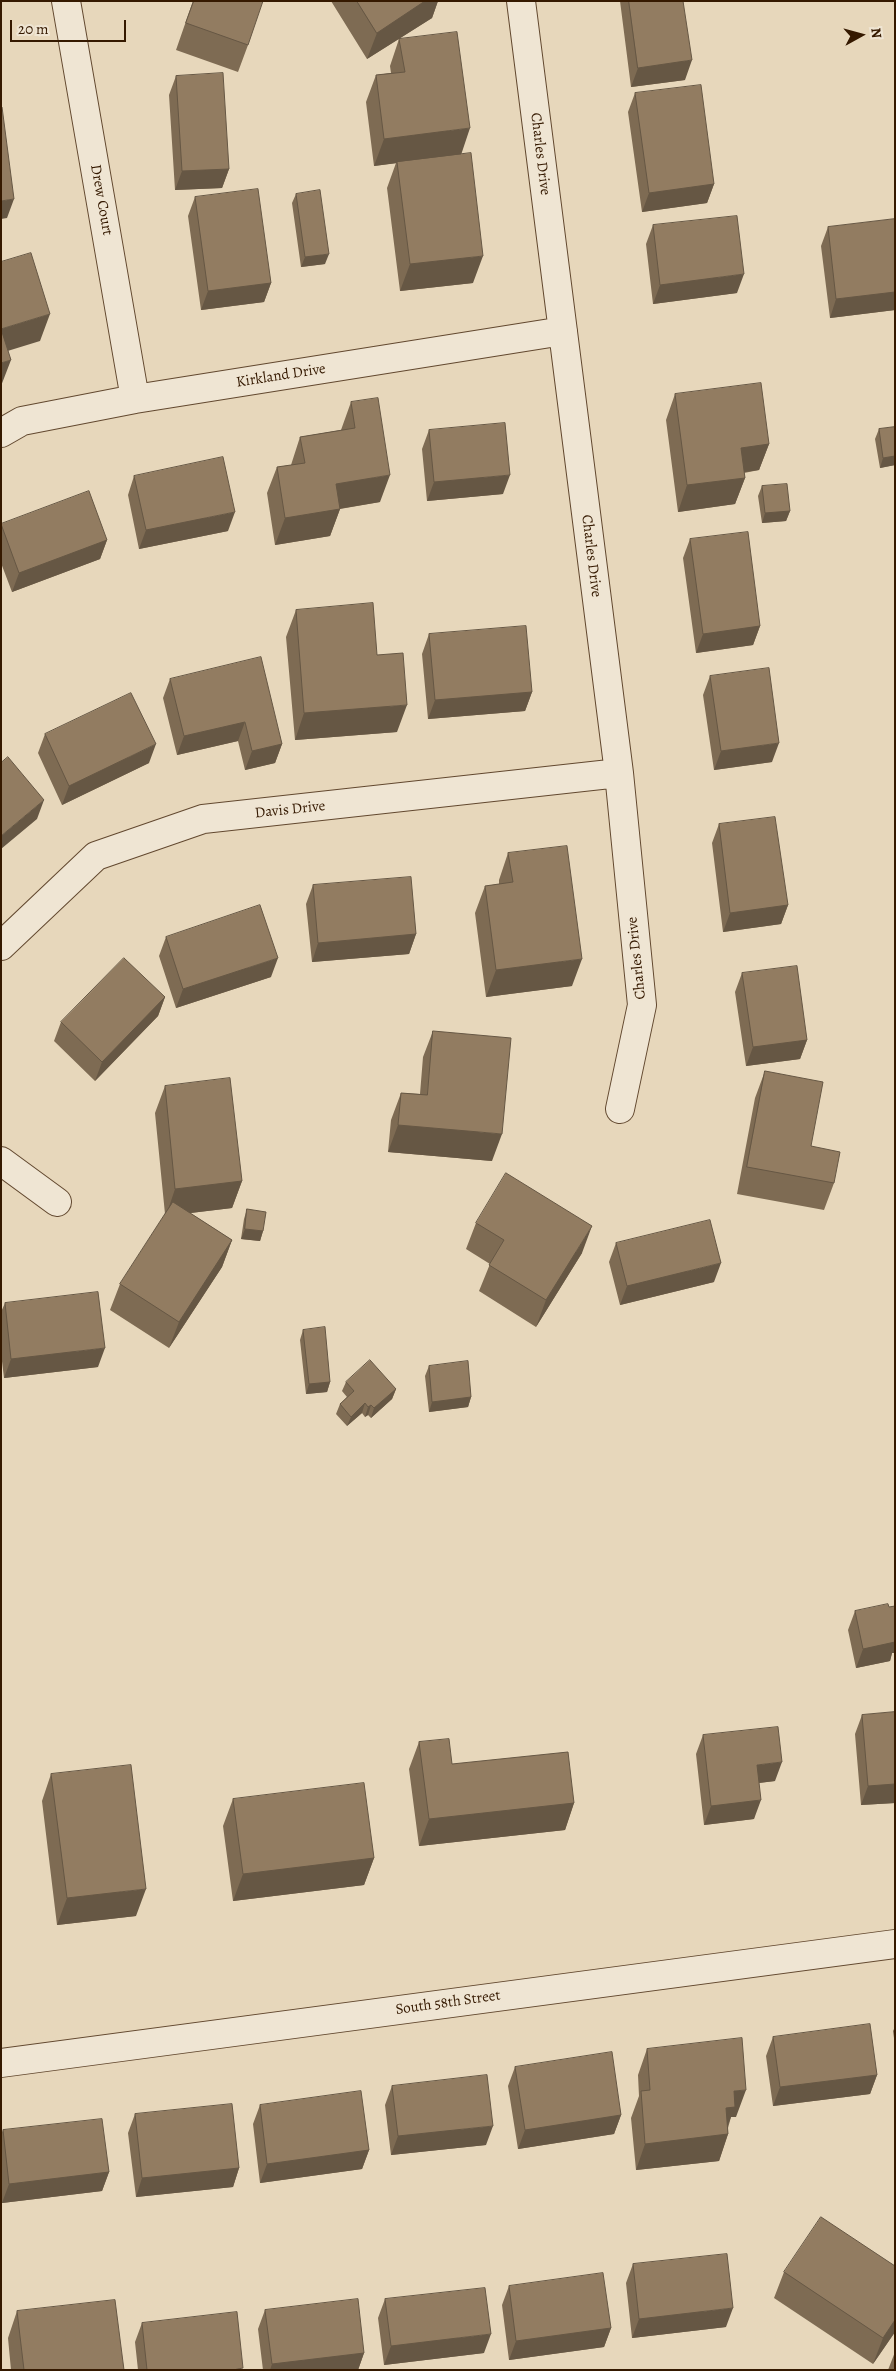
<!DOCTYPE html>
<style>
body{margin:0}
#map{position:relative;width:896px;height:2371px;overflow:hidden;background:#e7d7bb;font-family:Alegreya,serif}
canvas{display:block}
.frame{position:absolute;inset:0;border:2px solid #351900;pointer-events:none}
.north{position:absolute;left:836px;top:10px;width:50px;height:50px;-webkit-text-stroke:4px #efe5d3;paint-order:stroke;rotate:83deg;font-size:14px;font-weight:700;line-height:20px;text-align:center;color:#351900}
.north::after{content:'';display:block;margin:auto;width:18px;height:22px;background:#351900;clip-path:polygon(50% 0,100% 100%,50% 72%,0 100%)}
.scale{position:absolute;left:10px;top:20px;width:116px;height:22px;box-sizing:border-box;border:2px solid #351900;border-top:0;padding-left:6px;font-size:15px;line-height:18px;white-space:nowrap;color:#351900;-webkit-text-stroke:4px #efe5d3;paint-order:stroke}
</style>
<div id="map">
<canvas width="896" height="2371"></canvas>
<div class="frame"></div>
<div class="north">N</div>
<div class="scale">20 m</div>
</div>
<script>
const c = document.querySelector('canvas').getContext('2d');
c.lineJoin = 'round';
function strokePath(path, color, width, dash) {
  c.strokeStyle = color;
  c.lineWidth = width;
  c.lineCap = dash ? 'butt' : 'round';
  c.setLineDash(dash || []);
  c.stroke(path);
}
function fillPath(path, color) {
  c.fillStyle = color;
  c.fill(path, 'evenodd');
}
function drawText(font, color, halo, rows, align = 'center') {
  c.font = font + ' Alegreya,serif';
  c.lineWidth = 4;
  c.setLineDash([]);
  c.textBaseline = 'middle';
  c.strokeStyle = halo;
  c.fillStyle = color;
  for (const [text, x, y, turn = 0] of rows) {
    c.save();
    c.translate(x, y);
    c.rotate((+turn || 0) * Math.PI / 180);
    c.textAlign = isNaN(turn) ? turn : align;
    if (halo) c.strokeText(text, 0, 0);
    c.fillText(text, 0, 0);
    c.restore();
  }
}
const minor = new Path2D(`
 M66 1 135 399
 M521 1 619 773 642 1005 620 1109
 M1 433 22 421 135 399 563 331
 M1 946 96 856 203 819 619 773
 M1 1161 57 1202
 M1 2063 895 1944`);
const wall = new Path2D(`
 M193 1 248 45 238 72 176 50Z
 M331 1H438L432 18 367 59Z
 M620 1H683L685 80 631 87Z
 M399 39 461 154 473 283 400 291 387 188 396 163 374 166 366 102 376 75 391 73 390 66Z
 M176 76 229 169 222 188 175 190 169 95Z
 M635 93 714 184 707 203 642 212 628 112Z
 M296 194 325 264 301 267 292 203Z
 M195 197 271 283 264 302 201 310 188 216Z
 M895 219V310L830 318 821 246 828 227Z
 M653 225 737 293 653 304 646 244Z
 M675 394 769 444 759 470 744 473 745 478 735 504 678 512 666 420Z
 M351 402 380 502 340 509 330 536 275 545 267 493 277 467 291 465 300 437 341 430Z
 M895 427V465L880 468 875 439 879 429Z
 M429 430 503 494 427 501 422 449Z
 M134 476 228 531 139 549 128 495Z
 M762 486 790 511 786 521 762 523 758 496Z
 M1 524 107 540 100 559 12 592 1 563Z
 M690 539 760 626 753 645 696 653 683 558Z
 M296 610 377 655 397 732 295 740 286 637Z
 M429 634 532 692 525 711 428 719 422 654Z
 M710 676 772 762 714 770 703 695Z
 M170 679 282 744 275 763 245 770 238 741 177 755 163 698Z
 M45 734 149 763 62 805 38 753Z
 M719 824 788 905 781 924 723 932 712 843Z
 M508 853 572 986 486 997 475 913 485 886 499 884V880Z
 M313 885 416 934 409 954 312 962 306 904Z
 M166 937 271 977 176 1008 159 956Z
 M742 973 807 1040 800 1059 746 1066 735 992Z
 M165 997 158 1016 95 1081 54 1041 61 1022Z
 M433 1031 492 1161 388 1152 391 1120 401 1093 420 1094 423 1057Z
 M765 1071 834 1183 824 1210 737 1194 755 1098Z
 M165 1086 242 1181 232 1208 190 1213 232 1240 222 1267 169 1348 110 1310 120 1284 165 1214 155 1113Z
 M247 1209 263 1231 260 1241 241 1239 244 1219Z
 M476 1223 582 1253 536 1327 479 1291 490 1264 466 1249Z
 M616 1243 714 1282 620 1305 609 1262Z
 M5 1303 98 1367 4 1378 1 1353V1312Z
 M303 1330 330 1382 327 1392 306 1394 300 1340Z
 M429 1366 471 1397 468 1407 429 1412 425 1376Z
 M346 1382 396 1389 392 1399 371 1418 368 1415 365 1417 362 1413 347 1426 336 1414 340 1404 347 1397 342 1391Z
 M889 1607 892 1653 890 1661 856 1668 848 1630 855 1611Z
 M895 1712V1803L861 1805 855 1734 862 1715Z
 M703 1735 775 1781 759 1783 754 1819 704 1825 696 1754Z
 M419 1742 452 1764 574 1803 565 1830 419 1846 409 1769Z
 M51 1774 136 1916 57 1925 42 1801Z
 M233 1799 374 1858 364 1885 233 1901 223 1826Z
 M895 2027V2045L893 2031Z
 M773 2037 877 2075 870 2094 773 2106 766 2056Z
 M647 2049 736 2117H731L728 2128V2134L719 2161 636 2170 631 2118 639 2096 638 2075Z
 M515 2067 621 2115 614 2134 518 2149 508 2086Z
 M392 2086 486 2145 391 2155 385 2105Z
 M260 2105 369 2150 362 2169 260 2183 253 2124Z
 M135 2114 239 2168 233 2187 136 2197 128 2133Z
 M3 2130 109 2172 102 2191 2 2203 1 2134Z
 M633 2264 726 2327 632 2338 626 2283Z
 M895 2266V2332L873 2364 774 2298 784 2272Z
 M509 2286 611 2328 604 2347 509 2360 502 2305Z
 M385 2299 484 2353 384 2365 378 2318Z
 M265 2310 364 2353 358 2370H263L258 2329Z
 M17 2311 124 2370H11L8 2338Z
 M142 2323 243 2370H138L135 2342Z
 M895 2352V2370H888Z`);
const shadedWall = new Path2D(`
 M425 1H438L432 18 367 59 377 33Z
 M692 60 685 80 631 87 638 68Z
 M470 128 461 155 374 166 384 139Z
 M229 169 222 188 175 190 182 171Z
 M714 184 707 203 642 212 649 193Z
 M14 199 7 218 1 219V201Z
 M329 254 325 264 301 267 305 257Z
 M483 256 473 283 400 291 410 264Z
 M744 274 737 293 653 304 660 285Z
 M271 283 264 302 201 310 208 291Z
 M895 292V310L830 318 836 299Z
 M50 314 40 341 1 353V329Z
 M11 360 1 386V363Z
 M769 444 759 470 731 474 741 448Z
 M895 456V465L880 468 883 458Z
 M390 475 380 502 326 511 336 484Z
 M510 475 503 494 427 501 434 482Z
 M745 478 735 504 678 512 687 485Z
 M340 509 330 536 275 545 285 518Z
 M790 511 786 521 762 523 765 513Z
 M235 512 228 531 139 549 146 530Z
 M107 540 100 559 12 592 19 573Z
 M760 626 753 645 696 653 703 634Z
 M532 692 525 711 428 719 435 700Z
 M407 705 397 732 295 740 304 713Z
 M245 722 238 741 177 755 184 736Z
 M779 743 772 762 714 770 721 751Z
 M156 744 149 763 62 805 69 786Z
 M282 744 275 763 245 770 252 751Z
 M44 800 37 819 1 849V836Z
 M788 905 781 924 723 932 730 913Z
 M416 934 409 954 312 962 318 943Z
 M278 958 271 977 176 1008 183 989Z
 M582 959 572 986 486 997 496 970Z
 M165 997 158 1016 95 1081 102 1062Z
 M807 1040 800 1059 746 1066 753 1047Z
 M398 1125 502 1134 492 1161 388 1152Z
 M242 1181 232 1208 166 1216 175 1189Z
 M592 1226 582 1253 536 1327 546 1300Z
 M245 1229 263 1231 260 1241 241 1239Z
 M232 1240 222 1267 169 1348 179 1322Z
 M721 1263 714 1282 620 1305 627 1286Z
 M105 1348 98 1367 4 1378 11 1359Z
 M330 1382 327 1392 306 1394 309 1384Z
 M396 1389 392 1399 371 1418 374 1408Z
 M471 1397 468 1407 429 1412 432 1402Z
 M365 1403 362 1413 347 1426 351 1417Z
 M371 1405 368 1415 365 1417 368 1407Z
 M895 1636V1653H892L890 1661 856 1668 863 1649Z
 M782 1762 775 1781 750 1784 757 1765Z
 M895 1784V1803L861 1805 868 1786Z
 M761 1800 754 1819 704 1825 711 1806Z
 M574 1803 565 1830 419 1846 429 1819Z
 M374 1858 364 1885 233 1901 243 1874Z
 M146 1889 136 1916 57 1925 67 1898Z
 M877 2075 870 2094 773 2106 780 2087Z
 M746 2090 736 2117H731L725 2133 726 2108 734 2091Z
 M621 2115 614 2134 518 2149 525 2130Z
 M493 2126 486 2145 391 2155 398 2136Z
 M728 2134 719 2161 636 2170 645 2144Z
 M369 2150 362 2169 260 2183 267 2164Z
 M239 2168 233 2187 136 2197 142 2178Z
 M109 2172 102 2191 2 2203 9 2184Z
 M733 2308 726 2327 632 2338 639 2319Z
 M895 2320V2332L873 2364 883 2338Z
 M611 2328 604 2347 509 2360 516 2341Z
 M491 2334 484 2353 384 2365 391 2346Z
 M364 2353 358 2370H270L272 2364Z`);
const building = new Path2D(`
 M194 1H263L248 45 186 23Z
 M357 1H425L377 33Z
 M629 1H683L692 60 638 68Z
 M457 32 470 128 384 139 376 75 405 72 399 39Z
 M223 73 229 169 182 171 176 76Z
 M701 85 714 184 649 193 635 93Z
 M1 107H2L14 199 1 201Z
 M471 153 483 256 410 264 397 162Z
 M258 189 271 283 208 291 195 197Z
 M320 190 329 254 305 257 296 194Z
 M737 216 744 274 660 285 653 225Z
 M895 219V292L836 299 828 227Z
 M31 253 50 314 1 329 11 360 1 363V262Z
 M761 383 769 444 741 448 745 478 687 485 675 394Z
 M378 398 390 475 336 484 340 509 285 518 277 467 305 463 300 437 355 428 351 402Z
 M505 423 510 475 434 482 429 430Z
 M895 427V456L883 458 879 429Z
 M223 457 235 512 146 530 134 476Z
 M787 484 790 511 765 513 762 486Z
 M89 491 107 540 19 573 1 524Z
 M748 532 760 626 703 634 690 539Z
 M373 603 377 655 403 653 407 705 304 713 296 610Z
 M526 626 532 692 435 700 429 634Z
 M261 657 282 744 252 751 245 722 184 736 170 679Z
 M769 668 779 743 721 751 710 676Z
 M131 693 156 744 69 786 45 734Z
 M8 757 44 800 1 836V763Z
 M775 817 788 905 730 913 719 824Z
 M567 846 582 959 496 970 485 886 513 882 508 853Z
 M411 877 416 934 318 943 313 885Z
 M260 905 278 958 183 989 166 937Z
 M124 958 165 997 102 1062 61 1022Z
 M797 966 807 1040 753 1047 742 973Z
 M433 1031 511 1038 502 1134 398 1125 401 1093 427 1095Z
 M765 1071 823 1082 811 1146 840 1152 834 1183 747 1167Z
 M230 1078 242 1181 175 1189 165 1086Z
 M506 1173 592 1226 546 1300 489 1265 504 1240 476 1223Z
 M173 1202 232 1240 179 1322 120 1284Z
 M247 1209 266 1212 263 1231 245 1229Z
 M710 1220 721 1263 627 1286 616 1243Z
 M98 1292 105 1348 11 1359 5 1303Z
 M325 1327 330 1382 309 1384 303 1330Z
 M370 1360 396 1389 374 1408 371 1405 368 1407 365 1403 351 1417 340 1404 354 1391 346 1382Z
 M468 1361 471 1397 432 1402 429 1366Z
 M888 1604 889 1607 895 1606V1642L863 1649 855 1611Z
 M895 1712V1784L868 1786 862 1715Z
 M778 1727 782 1762 757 1765 761 1800 711 1806 703 1735Z
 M449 1739 452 1764 568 1752 574 1803 429 1819 419 1742Z
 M131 1765 146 1889 67 1898 51 1774Z
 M364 1783 374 1858 243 1874 233 1799Z
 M870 2024 877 2075 780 2087 773 2037Z
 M742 2038 746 2090 734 2091 735 2107 726 2108 728 2134 645 2144 641 2091 650 2090 647 2049Z
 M612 2052 621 2115 525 2130 515 2067Z
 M487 2075 493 2126 398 2136 392 2086Z
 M361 2091 369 2150 267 2164 260 2105Z
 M232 2104 239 2168 142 2178 135 2114Z
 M102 2119 109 2172 9 2184 3 2130Z
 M821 2217 895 2266V2320L883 2338 784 2272Z
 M727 2254 733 2308 639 2319 633 2264Z
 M603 2273 611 2328 516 2341 509 2286Z
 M485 2288 491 2334 391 2346 385 2299Z
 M358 2299 364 2353 272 2364 265 2310Z
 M115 2300 124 2370H24L17 2311Z
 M237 2312 243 2368 233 2370H147L142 2323Z`);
const streetNames = [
 ["Charles Drive",540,154,83],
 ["Drew Court",101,200,80],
 ["Kirkland Drive",281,376,-9],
 ["Charles Drive",591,556,83],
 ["Davis Drive",290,810,-6],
 ["Charles Drive",637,958,-96],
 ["South 58th Street",448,2003,-8]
];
strokePath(minor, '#62482f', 30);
strokePath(minor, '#efe5d3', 28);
fillPath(wall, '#7e6b53');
fillPath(shadedWall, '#665744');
fillPath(building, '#927c61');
strokePath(building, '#665744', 1);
drawText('15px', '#351900', '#efe5d3', streetNames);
</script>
